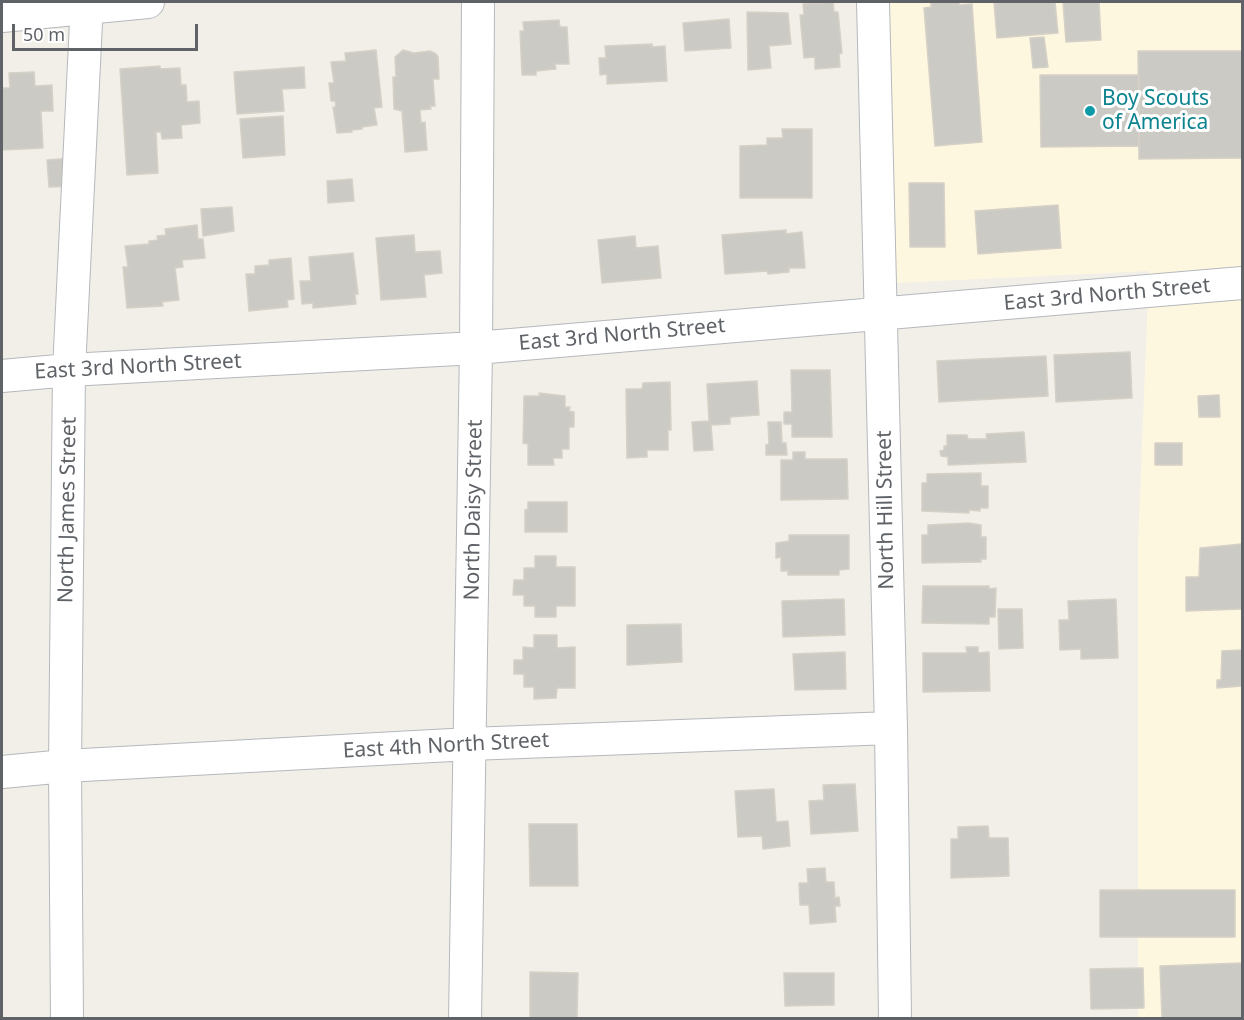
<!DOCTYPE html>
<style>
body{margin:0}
#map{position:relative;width:1244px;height:1020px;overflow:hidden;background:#f1efe8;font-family:"Noto Sans",sans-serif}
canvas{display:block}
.frame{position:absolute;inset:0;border:3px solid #5f6368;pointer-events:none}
.scale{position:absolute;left:12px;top:24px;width:186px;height:27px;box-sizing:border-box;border:3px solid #5f6368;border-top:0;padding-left:8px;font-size:18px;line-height:21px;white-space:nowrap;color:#5f6368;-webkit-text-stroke:4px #fff;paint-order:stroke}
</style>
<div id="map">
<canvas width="1244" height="1020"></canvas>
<div class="frame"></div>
<div class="scale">50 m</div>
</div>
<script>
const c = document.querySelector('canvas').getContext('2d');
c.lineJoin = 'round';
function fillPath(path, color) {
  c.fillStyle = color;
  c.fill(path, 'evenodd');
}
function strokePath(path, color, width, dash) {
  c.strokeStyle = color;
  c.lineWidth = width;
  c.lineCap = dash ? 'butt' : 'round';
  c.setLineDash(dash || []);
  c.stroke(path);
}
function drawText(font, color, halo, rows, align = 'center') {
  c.font = font + ' "Noto Sans",sans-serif';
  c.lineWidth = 6;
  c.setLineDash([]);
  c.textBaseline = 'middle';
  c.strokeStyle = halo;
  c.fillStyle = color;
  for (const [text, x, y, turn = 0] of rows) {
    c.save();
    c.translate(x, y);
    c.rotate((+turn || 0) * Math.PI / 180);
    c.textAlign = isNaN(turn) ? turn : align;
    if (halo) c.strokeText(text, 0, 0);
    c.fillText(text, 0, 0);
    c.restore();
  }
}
const commercial = new Path2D(`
 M890 2H1242V1018H1138V544L1149 271 896 283 893 269Z`);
const building = new Path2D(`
 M833 2 834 12H838L842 53 839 54 840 67 815 69V57L804 58 800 15H804L803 4Z
 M931 2H959V5L972 4 982 142 935 146 924 8 931 7Z
 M1006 2H1055L1058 33 997 38 994 3Z
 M1063 2H1099L1101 40 1066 42Z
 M747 12 788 13 791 44 769 46 771 68 748 70Z
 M729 19 731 48 685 51 683 23Z
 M559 20 560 27H567L569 64H555L556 69 536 71V75H522L520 31H524L523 22Z
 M1044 37 1048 67 1033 68 1030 38Z
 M652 44V47L665 46 667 81 607 84V74L600 75 599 58H606L605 46Z
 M376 50 382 107 374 108 377 125 362 127V129L352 130V132L337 133 333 107H336L335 101H331L329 83H334L331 62 346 61 345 53Z
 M403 50 414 53 430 51 436 54 438 57 439 79H433L435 106H430L431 109 420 110 421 123 425 122 427 150 405 152 402 111 394 109 393 77H396L395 57Z
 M1138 51H1242V158L1139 159Z
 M160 66V69L180 68 181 85H186L187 102 199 101 200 123 181 125 182 138 162 139 161 132H156L158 173 127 175 120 69Z
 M304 67 305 88 282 89 284 111 237 114 234 72Z
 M34 72 35 86 52 85 53 111H41L43 148 2 150V88H10L9 73Z
 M1040 75H1139V146L1041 147Z
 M283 116 285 155 243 158 240 119Z
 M782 129H812V198H740V146L767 145V138H783Z
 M73 158 75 186 49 187 47 160Z
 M352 179 354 201 328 203 327 181Z
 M909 183H944L945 247H910Z
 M1058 205 1061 248 978 254 975 211Z
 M232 207 234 231 203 236 201 209Z
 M197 225 198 239H203L205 258 182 260 183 267 175 268 179 300 162 302 163 306 127 308 123 267H128L125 246 149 244V241L158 240 157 236 166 235 165 229Z
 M786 230V234L802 232 805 268H789V272L768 274 767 271 725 274 722 235Z
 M414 235 415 252 440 251 442 273 424 275 426 297 381 300 376 238Z
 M635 236 636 248 658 246 661 278 602 283 598 240Z
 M353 253 358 294H355L356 304 313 308V303L302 304 300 281H311L309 257Z
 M291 258 294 299 287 300 288 307 249 311 246 274H255V266L269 265V260Z
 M1130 352 1132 398 1056 402 1054 355Z
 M1046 356 1048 396 939 402 937 361Z
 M791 370H830L832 437H792V424H784V412H792Z
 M757 381 759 415 730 417V424L711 425 713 450 694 451 692 422 709 421 707 384Z
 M670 382 671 430H668V450H647V457L627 458 626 389H642L643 383Z
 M539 393 565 396V407H570L569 411 574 412V427H569V449H562V458H553L554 465H528V444L523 443 524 396H540Z
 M1219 395 1220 417H1199L1198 396Z
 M768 422H781L782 443H786L787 455H766V445L769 444Z
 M1024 432 1026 462 948 465V457L941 456 940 451 944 450V446H947V435H967L968 439H987L986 434Z
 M1155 443H1182V465H1155Z
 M793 452H805V459H847L848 499 781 500V460H793Z
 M981 473V486H988V508H980V511L969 510V513L922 511V483H927V474Z
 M528 502H567V532H525V510L528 509Z
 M969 523 981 525V537H986V559H981V562L922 563V535H928V525Z
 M789 535H849V569L839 570V575H788V571H781V557L776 558V543L789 541Z
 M1242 544V609L1186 611V577H1199L1200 548Z
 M535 556H556V567H575V606H556V617H535V606H524V595H513L514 580H524V568H535Z
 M923 586H989V589L996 588 995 617H989V624L922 623Z
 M844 599 845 635 783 637 782 601Z
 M1116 599 1118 658 1081 659V649L1060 650 1059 620H1069L1068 601Z
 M998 609H1022L1023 648 999 649Z
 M681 624 682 662 627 665V625Z
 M534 635H557V648L575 647V688H557L556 698 534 699V687H524V674H514V660H523V647L534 648Z
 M966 647H978V653L989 652 990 691 923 692V653H967Z
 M1242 650V686L1217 688V680H1221L1222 651Z
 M845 652 846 689 795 690 793 654Z
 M855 784 858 831 811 834 809 801 824 800 823 785Z
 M774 789 776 822 788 821 790 846 763 849 762 836 738 837 735 791Z
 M529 824H577L578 886H530Z
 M988 826 989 838H1008L1009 876 951 878V839H958V827Z
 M825 868 826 882H834L835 898 839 897 840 906H835L836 922 810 924 809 905H800L799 883H808L807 869Z
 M1100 890H1235V937H1100Z
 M1242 963V1018H1162L1160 966Z
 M1143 968 1144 1008 1091 1009 1090 969Z
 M530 972 578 973 577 1018H530Z
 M784 973H834V1005L785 1006Z`);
const minor = new Path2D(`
 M873 2 891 728 895 1018
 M2 16 148 2
 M2 376 69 370 476 348 1242 283
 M2 772 65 766 470 744 891 728
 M67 1018 65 766 69 370 87 2
 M465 1018 476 348 478 2`);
const markers = [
 [1090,111,6,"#0f9aa8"]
];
const cultureNames = [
 ["Boy Scouts",1102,99],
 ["of America",1102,123]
];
const streetNames = [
 ["East 3rd North Street",1107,295,-5],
 ["East 3rd North Street",622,335,-5],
 ["East 3rd North Street",138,367,-3],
 ["North James Street",68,510,-89],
 ["North Daisy Street",474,510,-89],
 ["North Hill Street",886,510,-91],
 ["East 4th North Street",446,746,-3]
];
fillPath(commercial, '#fef7e0');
fillPath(building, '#cccac5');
strokePath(building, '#d6d1c6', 1.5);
strokePath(minor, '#b5b8bc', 34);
strokePath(minor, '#fff', 32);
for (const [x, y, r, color] of markers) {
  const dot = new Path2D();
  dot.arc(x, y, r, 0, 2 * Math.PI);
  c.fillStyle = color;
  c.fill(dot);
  strokePath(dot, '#fff', 2);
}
drawText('21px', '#0d838f', '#fff', cultureNames, 'left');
drawText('21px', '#5f6368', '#fff', streetNames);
</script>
